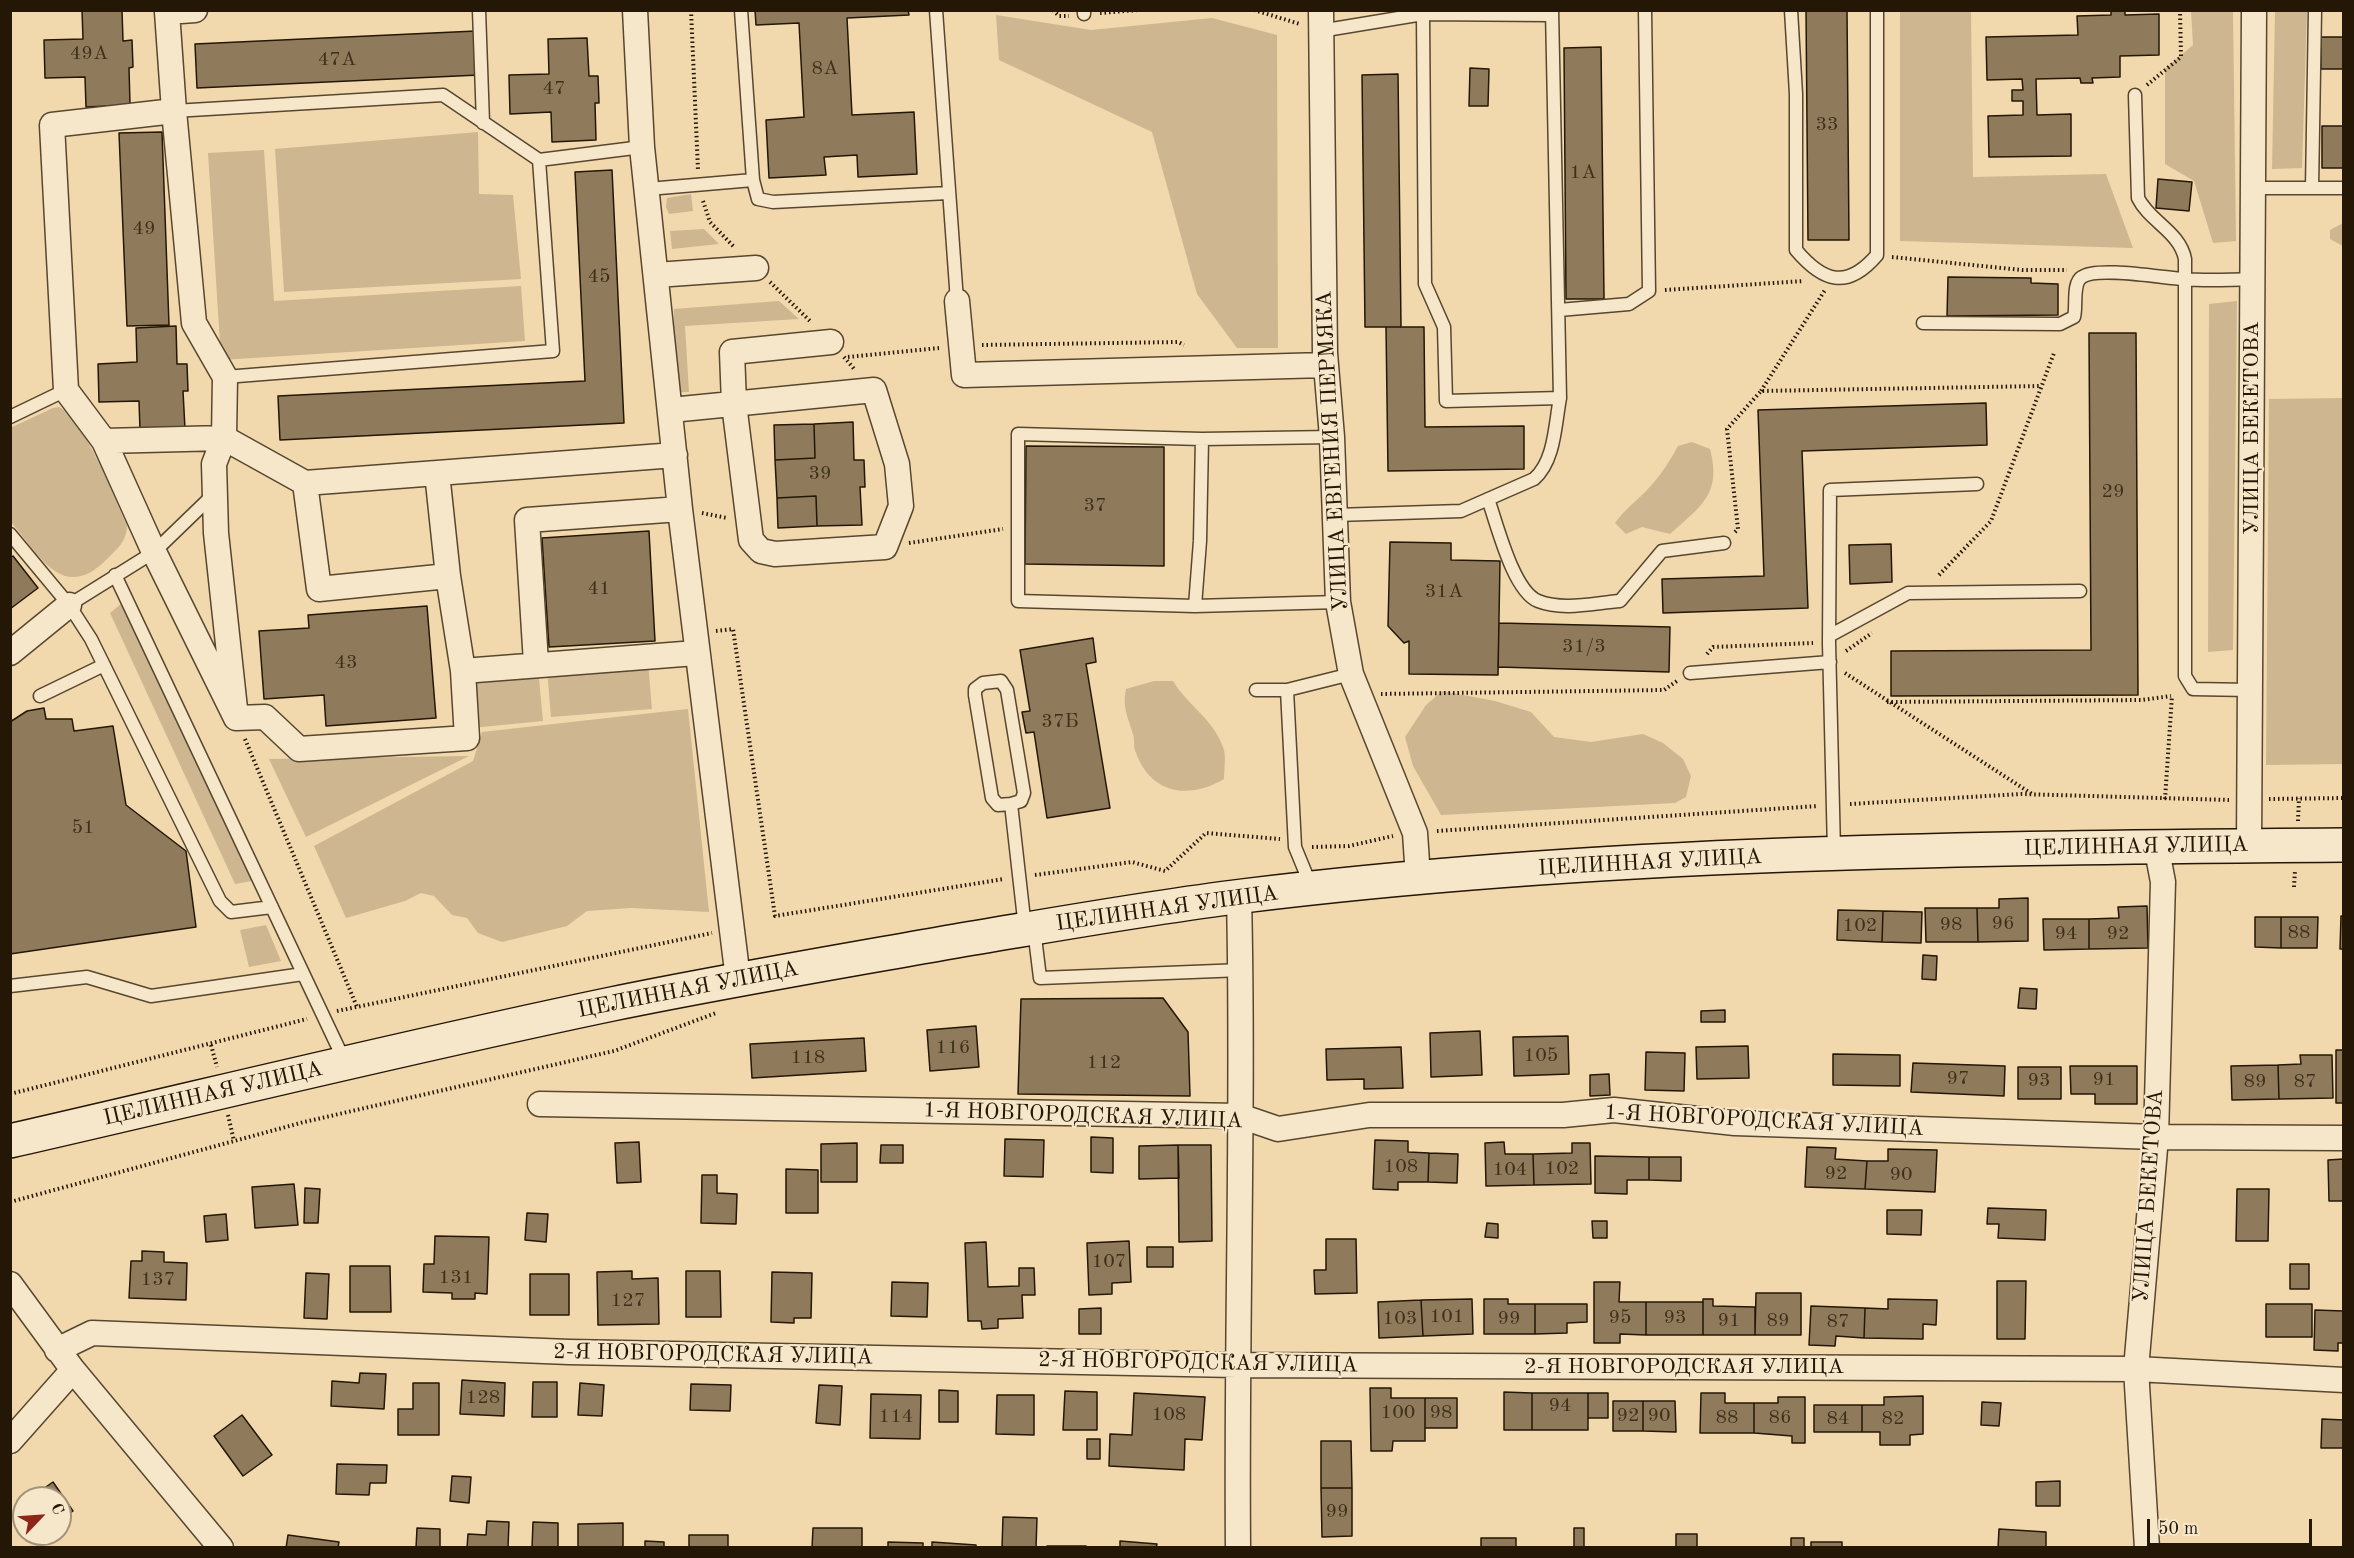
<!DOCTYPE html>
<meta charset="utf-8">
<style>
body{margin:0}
#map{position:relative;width:2354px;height:1558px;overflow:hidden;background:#f1d8ad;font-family:"Old Standard TT",serif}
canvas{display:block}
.frame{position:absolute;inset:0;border:12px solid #241705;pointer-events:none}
.north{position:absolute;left:12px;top:1486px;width:60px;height:60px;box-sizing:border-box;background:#f6e6ca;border:2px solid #a2937b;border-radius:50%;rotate:65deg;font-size:16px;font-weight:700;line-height:24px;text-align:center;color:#241705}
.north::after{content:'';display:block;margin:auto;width:21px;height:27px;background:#8f2418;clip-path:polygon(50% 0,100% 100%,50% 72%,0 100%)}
.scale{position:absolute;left:2147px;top:1519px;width:165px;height:27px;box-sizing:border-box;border:3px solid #241705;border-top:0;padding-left:8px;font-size:18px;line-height:21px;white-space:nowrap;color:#241705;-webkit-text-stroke:4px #f6e6ca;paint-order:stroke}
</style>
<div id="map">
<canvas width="2354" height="1558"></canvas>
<div class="frame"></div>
<div class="north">С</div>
<div class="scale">50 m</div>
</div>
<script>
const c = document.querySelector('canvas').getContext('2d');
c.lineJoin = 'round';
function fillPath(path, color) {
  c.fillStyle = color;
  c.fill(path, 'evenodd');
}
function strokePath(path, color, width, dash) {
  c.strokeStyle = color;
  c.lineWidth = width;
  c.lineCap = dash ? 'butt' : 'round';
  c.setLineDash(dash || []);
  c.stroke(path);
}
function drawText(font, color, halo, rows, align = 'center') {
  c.font = font + ' "Old Standard TT",serif';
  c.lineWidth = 4.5;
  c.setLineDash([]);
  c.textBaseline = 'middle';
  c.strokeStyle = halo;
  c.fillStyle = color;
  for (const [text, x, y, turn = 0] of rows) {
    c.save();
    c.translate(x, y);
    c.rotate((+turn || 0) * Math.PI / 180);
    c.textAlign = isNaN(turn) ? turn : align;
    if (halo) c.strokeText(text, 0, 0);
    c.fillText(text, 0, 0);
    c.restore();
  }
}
const green = new Path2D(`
 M1900 11H1971L1973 177 2106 174 2133 248 1900 241Z
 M2191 11H2233L2236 241 2213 243 2194 181 2165 164V69L2193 45Z
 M2275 11H2307L2302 168 2272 169Z
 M996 15 1091 30 1212 18 1277 35 1278 348H1237L1197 294 1152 132 999 60Z
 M478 132 479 194 513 195 521 279 284 292 275 149Z
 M264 150 274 301 521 286 525 341 221 360 208 153Z
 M691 194 693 211 669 214 666 207 667 198Z
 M2343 223H2344L2343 246 2330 239V230Z
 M704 229 719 244 672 249 670 231Z
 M779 301 799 319 685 326 689 392H678L674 381V309Z
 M2237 301 2233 650 2208 652 2209 304Z
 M2343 398V764L2266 765 2269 399Z
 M59 407C84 418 114 498 127 525 127 541 118 548 107 559 63 604 39 555 11 522L10 428 53 408Z
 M1692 442 1710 449C1722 494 1701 506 1670 534L1642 527 1626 534 1615 523C1624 510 1634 503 1645 492 1658 479 1669 463 1678 446Z
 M122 603 252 881 235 884 110 613Z
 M648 662 652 709 551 717 547 670Z
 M538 668 543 721 472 728 467 674Z
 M1154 681H1173C1188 706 1215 720 1224 750 1226 758 1224 770 1224 779 1189 800 1151 794 1136 753 1133 747 1135 740 1133 734 1128 717 1122 707 1126 689Z
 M1442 691 1495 701 1531 712 1554 737 1591 742 1643 734 1663 743 1683 759 1691 776 1686 797 1675 803 1441 815 1413 766 1405 737 1426 705Z
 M688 709 709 912 631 908 587 911 567 926 502 942 478 933 467 918 452 915 434 896 421 893 405 901 346 918 314 846 473 761 482 732Z
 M469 756 306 837 269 759Z
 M266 925 281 961 249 967 240 930Z`);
const building = new Path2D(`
 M82 10H122L123 41 132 40 133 67 129 68 130 105 86 107 85 77 45 78 44 40 83 39Z
 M755 10H908L909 15 847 18 852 115 914 112 917 174 858 177 857 155 824 157 826 175 769 178 766 120 804 117 799 23 756 25Z
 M1806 10H1847L1849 240H1808Z
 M2111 10H2125V15L2159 14V55L2120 56V77L2092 78 2093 83H2081L2080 78 2036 79 2037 115 2071 114V156L1989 157 1988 116 2023 115V101H2012V90H2023L2022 79 1987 80 1986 37 2078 35 2077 16 2111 15Z
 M476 31 479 75 197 88 195 44Z
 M2321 37H2344V69H2321Z
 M587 38 589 76H598L599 103H595L596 140 552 142 551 112 510 114 509 75 549 74 548 39Z
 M1601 47 1604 299H1566L1564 48Z
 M1470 68 1489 69 1488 106H1469Z
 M1398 74 1401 327H1365L1362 75Z
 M2322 126H2344V168H2322Z
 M162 132 169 325 127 326 119 133Z
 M612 170 624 423 280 440 278 396 585 381 575 172Z
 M2158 179 2192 182 2189 211 2156 208Z
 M1948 277 2031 278V283L2058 284V315L1947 316Z
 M176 326 177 364H187L188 391H183L185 429 140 430 139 401 99 402 98 364 137 362 136 328Z
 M1386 327H1424L1425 427 1524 426V469L1388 471Z
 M2089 333H2136L2138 695 1891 696V651L2091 650Z
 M1986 403 1987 445 1802 451 1808 608 1663 613 1662 579 1764 576 1758 410Z
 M853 422 854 460H864L865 487H860L862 525 817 526 816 496 777 498 775 460 815 458 814 424Z
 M814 424 815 458 775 460 774 425Z
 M1026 446 1164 447V566L1025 564Z
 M816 496 817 526 778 528 777 498Z
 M649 531 655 641 549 647 542 538Z
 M1390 542 1451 543V560L1500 561 1498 675 1409 674V641L1404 643 1388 626Z
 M1891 544 1892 582 1850 584 1849 545Z
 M13 556 38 588 10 609V558Z
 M427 606 436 718 326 726 324 695 264 699 259 631 309 628 308 615Z
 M1499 623 1670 627 1669 672 1498 667Z
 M1093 638 1096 662 1086 664 1110 808 1047 818 1034 732 1026 733 1022 712 1030 711 1020 650Z
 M44 708 46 719H72L74 731 113 726 126 805 186 851 196 927 10 954V722L27 711Z
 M2028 898V941L1978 942 1977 908H1999V899Z
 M2147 906 2148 948 2089 949V919L2119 918 2118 907Z
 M1925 908H1977L1978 942H1926Z
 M1838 910 1883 911 1882 942 1837 940Z
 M1883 911 1922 912 1921 943 1882 942Z
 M2341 916H2344V949H2340Z
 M2255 917H2281V948L2255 947Z
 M2281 917H2318L2317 948H2281Z
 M2043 919H2089V949L2044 950Z
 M1923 955 1937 956 1936 980 1922 979Z
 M2020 988 2037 989 2036 1009 2018 1008Z
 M1163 998 1188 1032 1190 1096 1018 1094 1021 999Z
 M1725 1010V1022H1701V1011Z
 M976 1026 979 1067 930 1071 927 1030Z
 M1480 1031 1482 1075 1431 1077 1430 1033Z
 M1568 1036 1569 1074 1514 1076 1513 1037Z
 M864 1038 866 1071 752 1078 750 1044Z
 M1748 1046 1749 1078 1697 1079 1696 1047Z
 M1401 1047 1403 1088 1364 1089V1079L1327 1080 1326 1049Z
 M2336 1050H2344V1103H2336Z
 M1646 1052 1685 1053 1684 1091 1645 1090Z
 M1833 1054 1900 1055V1086L1833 1085Z
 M2300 1055H2332L2333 1098 2279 1099 2278 1065 2301 1064Z
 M1913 1063 2005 1066 2004 1096 1911 1092Z
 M2278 1065 2279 1099 2232 1100 2231 1066Z
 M2070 1066H2137V1104H2095V1094H2071Z
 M2018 1067H2061V1099H2018Z
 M1609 1074 1610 1095 1590 1096V1075Z
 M1091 1137 1113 1138V1173L1091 1172Z
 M1005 1139 1044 1140 1043 1177 1004 1176Z
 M1375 1140 1408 1141V1152L1429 1153 1428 1182H1398V1190L1373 1189Z
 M639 1142 641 1182 617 1183 615 1143Z
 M1504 1142 1505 1154H1533L1534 1185 1486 1186 1485 1143Z
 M857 1143V1182H821V1144Z
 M1572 1143H1590L1591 1184 1534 1185 1533 1154 1572 1153Z
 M881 1145H903V1163H880Z
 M1178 1145 1179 1178 1139 1179V1146Z
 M1178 1145H1211L1212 1241 1179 1242Z
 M1807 1147 1836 1148 1835 1159 1867 1161 1865 1189 1805 1187Z
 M1888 1149 1937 1150 1935 1192 1865 1189 1867 1161H1888Z
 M1429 1153 1458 1154 1457 1183 1428 1182Z
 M1595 1156 1649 1157V1180H1627V1194L1595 1193Z
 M1649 1157H1681V1181L1649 1180Z
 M2344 1159V1201H2329L2328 1160Z
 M786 1169 818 1170V1213H786Z
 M702 1175H717V1193L737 1194 736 1224 701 1223Z
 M294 1184 298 1225 255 1228 252 1187Z
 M305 1188 320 1189 318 1223H304Z
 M2237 1189H2269L2268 1241H2236Z
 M1988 1208 2046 1210 2045 1240 1998 1238 1999 1224H1987Z
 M1887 1210H1922L1921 1235 1887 1234Z
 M527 1213 548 1214 546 1242 525 1240Z
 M226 1214 228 1240 206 1242 204 1216Z
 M1592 1221H1607V1238H1593Z
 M1487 1223 1498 1224V1238L1485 1237Z
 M435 1236 489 1237 487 1294 475 1293V1299H452V1293L423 1292 424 1264H434Z
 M1326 1239H1356L1357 1293 1315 1294 1314 1270H1326Z
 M1129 1241 1131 1282 1112 1283V1294L1089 1295 1087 1243Z
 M986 1242 988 1287 1019 1286V1268H1034L1035 1295H1022L1023 1318 998 1319V1328L982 1329 981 1321H968L965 1243Z
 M1147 1247H1173V1267H1147Z
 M142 1251 164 1252V1262L187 1263 186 1300 129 1298 131 1261H142Z
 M2290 1264H2309V1289H2290Z
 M350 1266H390L391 1312H350Z
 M632 1271V1279L658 1278 659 1324 598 1325 597 1272Z
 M686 1271H720L721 1317H686Z
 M772 1272 812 1273 811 1318H794V1323L771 1322Z
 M306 1273 329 1274 327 1319 304 1318Z
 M530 1274H569V1315H530Z
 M1997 1281H2026L2025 1339H1997Z
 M892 1282 928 1283 927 1317 891 1316Z
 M1594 1282H1620L1619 1302H1646V1335L1620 1334V1343H1594Z
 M1756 1293H1801V1335H1755Z
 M1472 1299 1473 1334 1423 1336 1421 1300Z
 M1484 1299H1508V1304H1535V1334H1484Z
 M1703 1299H1713V1306L1755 1307V1335H1703Z
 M1888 1299 1937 1300 1936 1325 1923 1324V1339L1864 1338 1865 1308 1888 1309Z
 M1421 1300 1423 1336 1379 1338 1378 1302Z
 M1646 1302H1703V1335H1646Z
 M1535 1304H1587V1322L1567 1323V1333L1535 1334Z
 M2266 1304H2312V1337H2266Z
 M1811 1306 1865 1308 1864 1338 1836 1336 1835 1346 1809 1345Z
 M1101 1308V1334H1079V1309Z
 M2315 1310 2344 1311V1343H2338V1351L2314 1350Z
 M360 1373 386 1374 384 1409 331 1406 332 1381 359 1383Z
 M462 1380 505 1383 504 1416 460 1414Z
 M533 1382H557V1417H532Z
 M413 1383H439V1435H398V1409H413Z
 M580 1383 604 1385 602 1416 578 1415Z
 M691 1384 731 1385 730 1411 690 1410Z
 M819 1385 842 1386 840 1425 816 1423Z
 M1370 1388H1391V1398H1425V1441H1393L1392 1451H1371Z
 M939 1390 958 1391V1422H939Z
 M1065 1391 1097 1392V1430H1063Z
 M1504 1392 1532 1393V1430H1504Z
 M1134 1393 1205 1397 1202 1440 1185 1439 1184 1470 1109 1466 1110 1434 1132 1435Z
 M1532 1393H1588V1430H1532Z
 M1588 1393H1608V1418H1588Z
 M1701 1393H1725V1403H1754V1433H1700Z
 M871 1394 921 1395 920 1439 870 1438Z
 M997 1395H1034V1435L996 1434Z
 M1923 1396V1434L1910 1435V1445H1880V1432H1862V1405H1884V1397Z
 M1778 1397H1805V1443H1792V1436L1754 1433V1403H1778Z
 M1425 1398H1457V1428H1425Z
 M1613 1401H1643V1431H1613Z
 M1643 1401H1675L1676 1432 1643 1431Z
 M1982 1402 2001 1403 1999 1426 1981 1425Z
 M1814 1405H1862V1432H1814Z
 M242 1415 272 1455 243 1476 214 1436Z
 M2322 1419 2344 1420V1448H2321Z
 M1087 1439H1100V1459H1087Z
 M1321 1441H1351L1352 1488H1321Z
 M337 1464 387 1465 386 1483H370L369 1495 336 1494Z
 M452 1476 471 1477 469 1503 450 1501Z
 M2060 1481V1506H2036V1482Z
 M53 1482 73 1511 60 1520V1498H30Z
 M1321 1488H1352V1536L1322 1537Z
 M1003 1517 1037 1518 1036 1548H1002Z
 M487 1521 509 1522 508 1548H467L468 1534 486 1535Z
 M533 1522 558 1523V1548H532Z
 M623 1523V1548H578V1524Z
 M417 1528 440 1529V1548H416Z
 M813 1528H862V1548H812Z
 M1574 1528H1584V1548H1574Z
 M1999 1529 2046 1532V1548H1998Z
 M1676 1534H1697V1548H1676Z
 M288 1535 339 1542 338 1548H286Z
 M689 1535H728V1548H689Z
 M1481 1538H1516V1548H1481Z
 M1791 1538H1804V1548H1791Z
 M645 1541 664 1542V1548H645Z
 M1120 1541 1157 1544 1156 1548H1120Z
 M888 1542 923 1543V1548H888Z
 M932 1542 976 1545V1548H932Z
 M1811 1542H1842V1548H1811Z
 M1047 1546H1086V1548H1047Z`);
const path = new Path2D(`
 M35 10H37
 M691 10 698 170
 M1053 10 1059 16H1069
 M1254 10 1300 24
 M2061 10V11
 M1100 13 1138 10
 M2147 85 2181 57 2180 10
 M703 201 710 222 735 248
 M1892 257 2022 270H2067
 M770 282 810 321
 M1665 290 1804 281
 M982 345 1178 342 1184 345
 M844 357 855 370
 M848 357 939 348
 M1761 391 1825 290
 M702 513 727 518
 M1735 532 1738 529 1727 429 1761 391 2041 386
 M909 543 1003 529
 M1939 575 1991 521 2054 353
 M716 631 733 629 775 916 1004 879
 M1846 651 1872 633
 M1707 654 1713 647 1813 643
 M1845 673 2032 794
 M1381 694 1664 690 1677 681
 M1887 702 2142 700 2171 696
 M245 739 357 1007
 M2165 799 2172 696
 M2269 799 2344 798
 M1850 804 2021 794 2229 800
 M2298 821 2299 798
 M1437 831 1818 806
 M1312 847 1349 846 1393 836
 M1035 875 1132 862 1165 871 1206 833 1280 839
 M2294 887 2295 870
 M337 1011 712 933
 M211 1045 217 1067
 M10 1094 307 1019
 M228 1115 234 1141
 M10 1202 304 1122 614 1051 716 1013`);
const lane = new Path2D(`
 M479 10 483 123
 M741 10 753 180 758 199 773 202 948 193
 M936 10 957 301
 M1084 10V14
 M1791 10 1796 94V250C1823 282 1847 290 1877 255V10
 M1423 14 1425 284 1444 327 1446 401 1560 398
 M1320 31 1423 14 1551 15
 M2135 95 2138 198C2149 221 2180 232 2185 259V676L2193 689 2250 690
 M174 111 443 95 539 160 642 147
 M2253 188H2344
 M2312 188 2315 10
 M648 189 753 180
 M1559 310 1629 304 1649 291 1645 10
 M1923 323 2060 324 2074 317C2077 306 2072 283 2082 277 2097 266 2163 278 2183 279 2206 281 2230 280 2253 279
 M225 377 553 351 539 160
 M10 417 66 390
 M1202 439 1018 434V601L1195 606 1338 602
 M1488 499C1497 524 1513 591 1538 601 1563 611 1594 603 1620 601L1662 551 1724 543
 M1336 515 1461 511 1534 479C1555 461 1555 424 1560 398L1552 10
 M10 534 69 605 91 639 220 901 231 912 272 907
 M115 575 345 1062
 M69 605 154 552 214 494
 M1195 606 1200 541 1202 439 1332 437
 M1829 636 1908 593 2080 591
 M1690 673 1830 662
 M1256 690H1287L1351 674
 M1287 690 1295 847 1311 886
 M40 696 104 665
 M1011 804 1021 801 1024 793 1007 690 1001 681 983 683 975 689V695L992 798 998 805 1011 804 1025 928
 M1834 851 1829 643 1830 490 1977 484
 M1034 929 1040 978 1242 970
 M10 986 87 977 151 996 303 974`);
const street = new Path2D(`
 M635 10 642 147 680 509 738 979
 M1321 10 1325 353 1332 437 1338 602 1351 674 1415 833 1418 877
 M174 111 194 323 225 377 224 438 214 464 216 533 236 718 154 552 104 441 66 390 52 125Z
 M174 111 167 12 195 10
 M656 275 756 268
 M957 301 964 375 1325 365
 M671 410 874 390 897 464 901 506 885 547 775 554 761 551 751 540 734 404 732 352 831 342
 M104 441 224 438 305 483 319 589 448 576 463 671 467 738 299 749 265 717 236 718
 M437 473 448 576
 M305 483 675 455
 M10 653 69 605
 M536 663 527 520 680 509
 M463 671 696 653
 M2249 846 2254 10
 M540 1104 1240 1116 1278 1129 1369 1115H1563L1614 1110 1735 1123 2156 1137 2344 1138
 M10 1284 73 1370 221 1548
 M57 1350 92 1333 569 1352 1236 1365 2136 1369 2344 1380
 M10 1441 73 1370
 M1238 1548C1236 1331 1244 1113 1239 897
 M2147 1548 2136 1369 2156 1137 2163 882 2156 845`);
const secondary = new Path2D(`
 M10 1141C211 1095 410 1046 612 1004 724 981 837 962 950 942 1047 926 1145 908 1243 896 1607 851 1976 848 2344 845`);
const numberNames = [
 ["49А",89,54],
 ["47А",337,60],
 ["8А",825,69],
 ["47",554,89],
 ["33",1827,125],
 ["1А",1583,173],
 ["49",144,229],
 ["45",599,277],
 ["39",820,474],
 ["29",2113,492],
 ["37",1095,506],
 ["41",599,589],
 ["31А",1444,592],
 ["31/3",1584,647],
 ["43",346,663],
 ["37Б",1060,722],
 ["51",83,828],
 ["96",2003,924],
 ["98",1951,925],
 ["102",1860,926],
 ["88",2299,933],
 ["94",2066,934],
 ["92",2118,934],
 ["116",953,1048],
 ["105",1541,1056],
 ["118",808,1058],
 ["112",1104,1063],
 ["97",1958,1079],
 ["91",2104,1080],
 ["93",2039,1081],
 ["89",2255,1082],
 ["87",2305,1082],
 ["108",1401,1167],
 ["102",1562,1169],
 ["104",1510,1170],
 ["92",1836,1174],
 ["90",1901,1175],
 ["107",1109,1262],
 ["131",456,1278],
 ["137",158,1280],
 ["127",628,1301],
 ["101",1447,1317],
 ["95",1620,1318],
 ["93",1675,1318],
 ["103",1400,1319],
 ["99",1509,1319],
 ["91",1729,1321],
 ["89",1778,1321],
 ["87",1838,1322],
 ["128",483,1398],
 ["94",1560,1406],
 ["100",1398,1413],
 ["98",1441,1413],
 ["108",1169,1415],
 ["92",1628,1416],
 ["90",1659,1416],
 ["114",896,1417],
 ["88",1727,1418],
 ["86",1780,1418],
 ["84",1838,1419],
 ["82",1893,1419],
 ["99",1337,1512]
];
const streetNames = [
 ["УЛИЦА БЕКЕТОВА",2252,428,-90],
 ["УЛИЦА ЕВГЕНИЯ ПЕРМЯКА",1333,451,-93],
 ["ЦЕЛИННАЯ УЛИЦА",2136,847,-1],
 ["ЦЕЛИННАЯ УЛИЦА",1650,863,-3],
 ["ЦЕЛИННАЯ УЛИЦА",1167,909,-8],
 ["ЦЕЛИННАЯ УЛИЦА",688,990,-11],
 ["ЦЕЛИННАЯ УЛИЦА",213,1094,-13],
 ["1-Я НОВГОРОДСКАЯ УЛИЦА",1083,1116,2],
 ["1-Я НОВГОРОДСКАЯ УЛИЦА",1764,1121,3],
 ["УЛИЦА БЕКЕТОВА",2149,1196,-86],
 ["2-Я НОВГОРОДСКАЯ УЛИЦА",713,1355,1],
 ["2-Я НОВГОРОДСКАЯ УЛИЦА",1198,1363,1],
 ["2-Я НОВГОРОДСКАЯ УЛИЦА",1684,1367]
];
fillPath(green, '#ceb790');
fillPath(building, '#8f7b5c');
strokePath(building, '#241705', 1.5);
strokePath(lane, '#57472f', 15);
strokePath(street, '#57472f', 27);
strokePath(secondary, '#241705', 36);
strokePath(path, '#241705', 4, [1.5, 3]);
strokePath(lane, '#f6e6ca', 12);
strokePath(street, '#f6e6ca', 24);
strokePath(secondary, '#f6e6ca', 33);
drawText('20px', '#3f301b', null, numberNames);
drawText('22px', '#241705', '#f6e6ca', streetNames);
</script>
